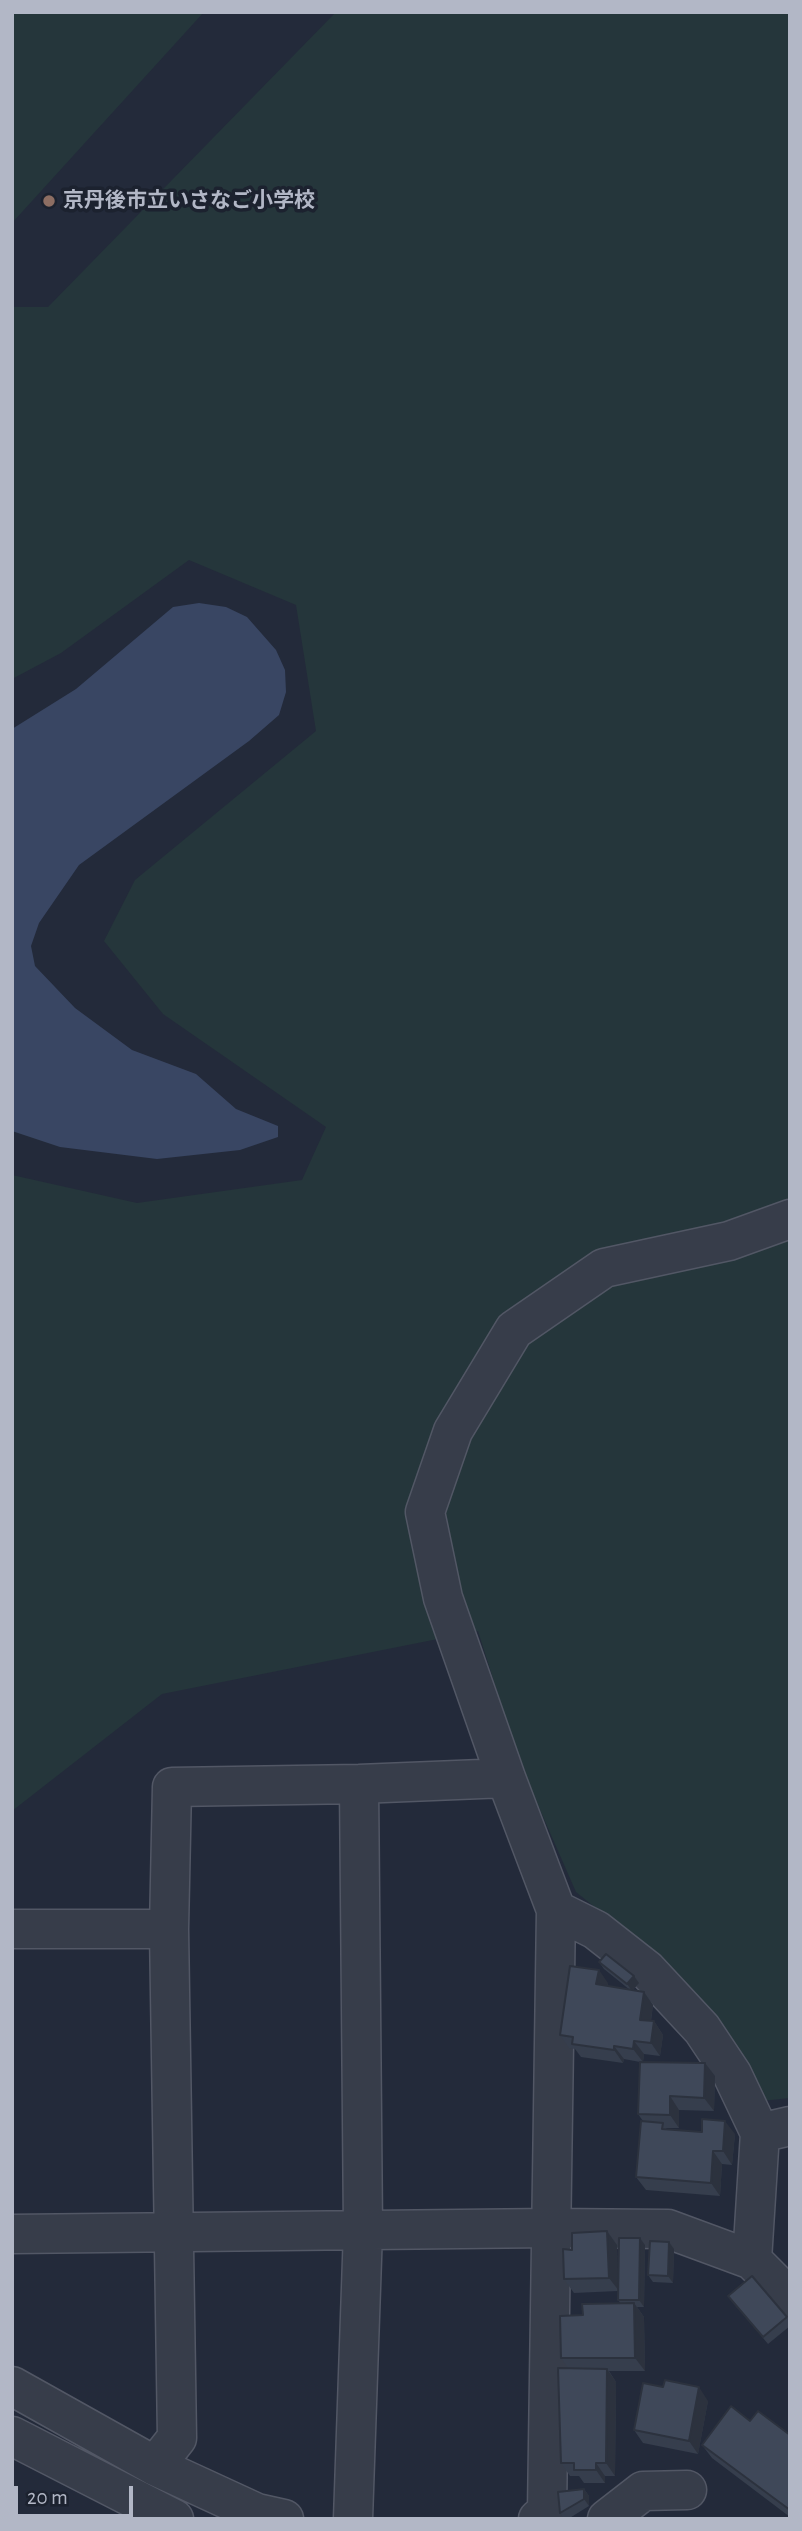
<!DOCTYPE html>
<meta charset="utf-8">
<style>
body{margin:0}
#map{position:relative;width:802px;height:2531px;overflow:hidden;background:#232a3a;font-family:"Alegreya Sans",sans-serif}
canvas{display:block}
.frame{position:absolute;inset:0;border:14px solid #b2b7c6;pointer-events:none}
.scale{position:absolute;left:14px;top:2486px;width:119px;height:32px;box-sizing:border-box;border:4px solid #b2b7c6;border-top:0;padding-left:9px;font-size:21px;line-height:24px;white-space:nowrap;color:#b2b7c6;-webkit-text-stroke:5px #1c222f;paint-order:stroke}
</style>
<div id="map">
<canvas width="802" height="2531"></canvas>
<div class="frame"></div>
<div class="scale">20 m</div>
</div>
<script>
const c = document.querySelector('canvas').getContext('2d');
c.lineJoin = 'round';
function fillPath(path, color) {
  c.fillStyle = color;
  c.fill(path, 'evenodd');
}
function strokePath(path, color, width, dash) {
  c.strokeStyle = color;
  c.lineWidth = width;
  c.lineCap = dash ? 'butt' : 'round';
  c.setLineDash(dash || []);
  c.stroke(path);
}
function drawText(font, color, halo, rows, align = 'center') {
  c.font = font + ' "Alegreya Sans","Noto Sans JP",sans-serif';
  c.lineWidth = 7;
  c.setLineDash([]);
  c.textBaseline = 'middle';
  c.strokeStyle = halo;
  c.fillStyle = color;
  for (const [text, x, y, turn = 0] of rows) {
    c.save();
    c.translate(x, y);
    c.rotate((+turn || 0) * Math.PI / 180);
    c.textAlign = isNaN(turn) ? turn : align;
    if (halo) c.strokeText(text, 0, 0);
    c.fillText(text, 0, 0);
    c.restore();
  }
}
const green = new Path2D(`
 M12 12H204L12 223Z
 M336 12H790V2098L761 2101 659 1959 576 1892 520 1764 478 1631 162 1694 12 1811V1175L137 1203 302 1180 326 1127 163 1014 104 941 135 880 316 731 296 605 189 560 61 653 12 679V307H48Z`);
const water = new Path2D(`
 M199 603 226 607 247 617 276 650 285 670 286 692 279 715 249 741 79 865 39 923 31 946 35 966 75 1008 132 1050 196 1074 236 1109 278 1126V1137L240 1150 157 1159 60 1147 12 1131V729L76 689 173 607Z`);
const minor = new Path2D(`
 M556 1910 596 1930 647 1970 702 2029 732 2074 760 2133
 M12 1929H169
 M12 2234 551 2228 668 2229 752 2260 790 2298
 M752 2260 760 2133 790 2126
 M12 2386 155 2466 257 2513 284 2519
 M12 2436 174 2519
 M155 2466 177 2438 169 1929 172 1787 359 1784 506 1778
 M353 2519 363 2230 359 1784
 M538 2519 547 2511 556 1910 506 1778 443 1598 425 1512 453 1431 514 1330 604 1268 729 1241 790 1219
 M607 2519 643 2491 687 2490`);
const wall = new Path2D(`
 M599 1962 634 1976 639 1983 633 1990 644 1992 653 2005 651 2021H654L663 2035 660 2056 644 2054 643 2062 705 2063 715 2076 714 2111 679 2110V2128H666L668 2130 735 2134 732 2165 722 2164 720 2196 646 2190 636 2177 643 2121 638 2114 640 2062 624 2059 623 2063 581 2057 575 2049 569 2048 560 2035 608 1983V1986L630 1990 604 1969Z
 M607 2231 617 2245 618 2289 640 2238 645 2245 644 2307H637L644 2317 645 2371H609L616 2382 615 2476H605V2483H584L579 2476H570L561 2463 568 2368 561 2358 583 2315 621 2304 618 2300V2291L574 2293 564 2279 572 2250Z
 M669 2242 674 2249 673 2283 653 2282 648 2275Z
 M728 2296 787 2317 790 2321V2326L768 2344Z
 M708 2401 698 2454 643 2443 634 2430Z
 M750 2421 790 2435V2517L712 2458 702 2445Z
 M584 2489 589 2496V2506L568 2519H564L560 2513Z`);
const shadedWall = new Path2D(`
 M599 1970 608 1983 606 1998 596 1984Z
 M634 1976 639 1983 632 1991 627 1984Z
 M644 1992 653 2005 649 2033 640 2020Z
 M654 2021 663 2035 660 2056 651 2043Z
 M634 2041 644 2054 643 2062 633 2049Z
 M614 2046 624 2059 623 2063 614 2050Z
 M705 2063 715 2076 714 2111 704 2098Z
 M670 2096 679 2110V2128L670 2115Z
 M725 2121 735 2134 732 2165 723 2151Z
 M713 2151 722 2164 720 2196 711 2183Z
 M607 2231 617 2245 619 2291 609 2278Z
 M640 2238 645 2245 644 2307 639 2300Z
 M669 2242 674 2249 673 2283 668 2276Z
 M634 2303 644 2317 645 2371 635 2358Z
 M607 2369 616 2382 615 2476 606 2463Z
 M699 2387 708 2401 698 2454 689 2441Z
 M596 2463 605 2476V2483L596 2470Z
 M584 2489 589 2496V2506L584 2499Z`);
const building = new Path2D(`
 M606 1954 634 1976 627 1984 599 1962Z
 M570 1966 599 1970 596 1984 644 1992 640 2020 654 2021 651 2043 634 2041 633 2049 614 2046V2050L572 2044 573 2037 560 2035Z
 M640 2062 705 2063 704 2098 670 2096V2115L638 2114Z
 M702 2119 725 2121 723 2151H713L711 2183 636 2177 641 2121 663 2123 662 2129 702 2132Z
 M607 2231 609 2278 564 2279 563 2249 572 2250V2233Z
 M619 2238H640L639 2300H618Z
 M650 2241 669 2242 668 2276 648 2275Z
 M752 2276 787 2317 763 2337 728 2296Z
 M634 2303 635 2358H561L560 2316 583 2315 582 2304Z
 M558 2368 607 2369 606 2463H596V2470H574V2463H561Z
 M665 2380 699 2387 689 2441 634 2430 643 2383 663 2387Z
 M731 2406 750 2421 758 2411 790 2435V2510L702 2445Z
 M584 2489V2499L560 2513 558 2492Z`);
const markers = [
 [49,201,7,"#8d6e63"]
];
const poiNames = [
 ["京丹後市立いさなご小学校",63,201]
];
fillPath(green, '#25363b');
fillPath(water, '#394663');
strokePath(minor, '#525765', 41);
strokePath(minor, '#373d4a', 38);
fillPath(wall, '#363e4d');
fillPath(shadedWall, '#2c323e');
fillPath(building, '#3f4859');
strokePath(building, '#2c323e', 2);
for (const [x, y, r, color] of markers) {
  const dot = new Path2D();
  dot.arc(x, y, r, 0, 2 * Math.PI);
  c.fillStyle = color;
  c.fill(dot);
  strokePath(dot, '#1c222f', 2.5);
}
drawText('bold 21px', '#b2b7c6', '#1c222f', poiNames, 'left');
</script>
